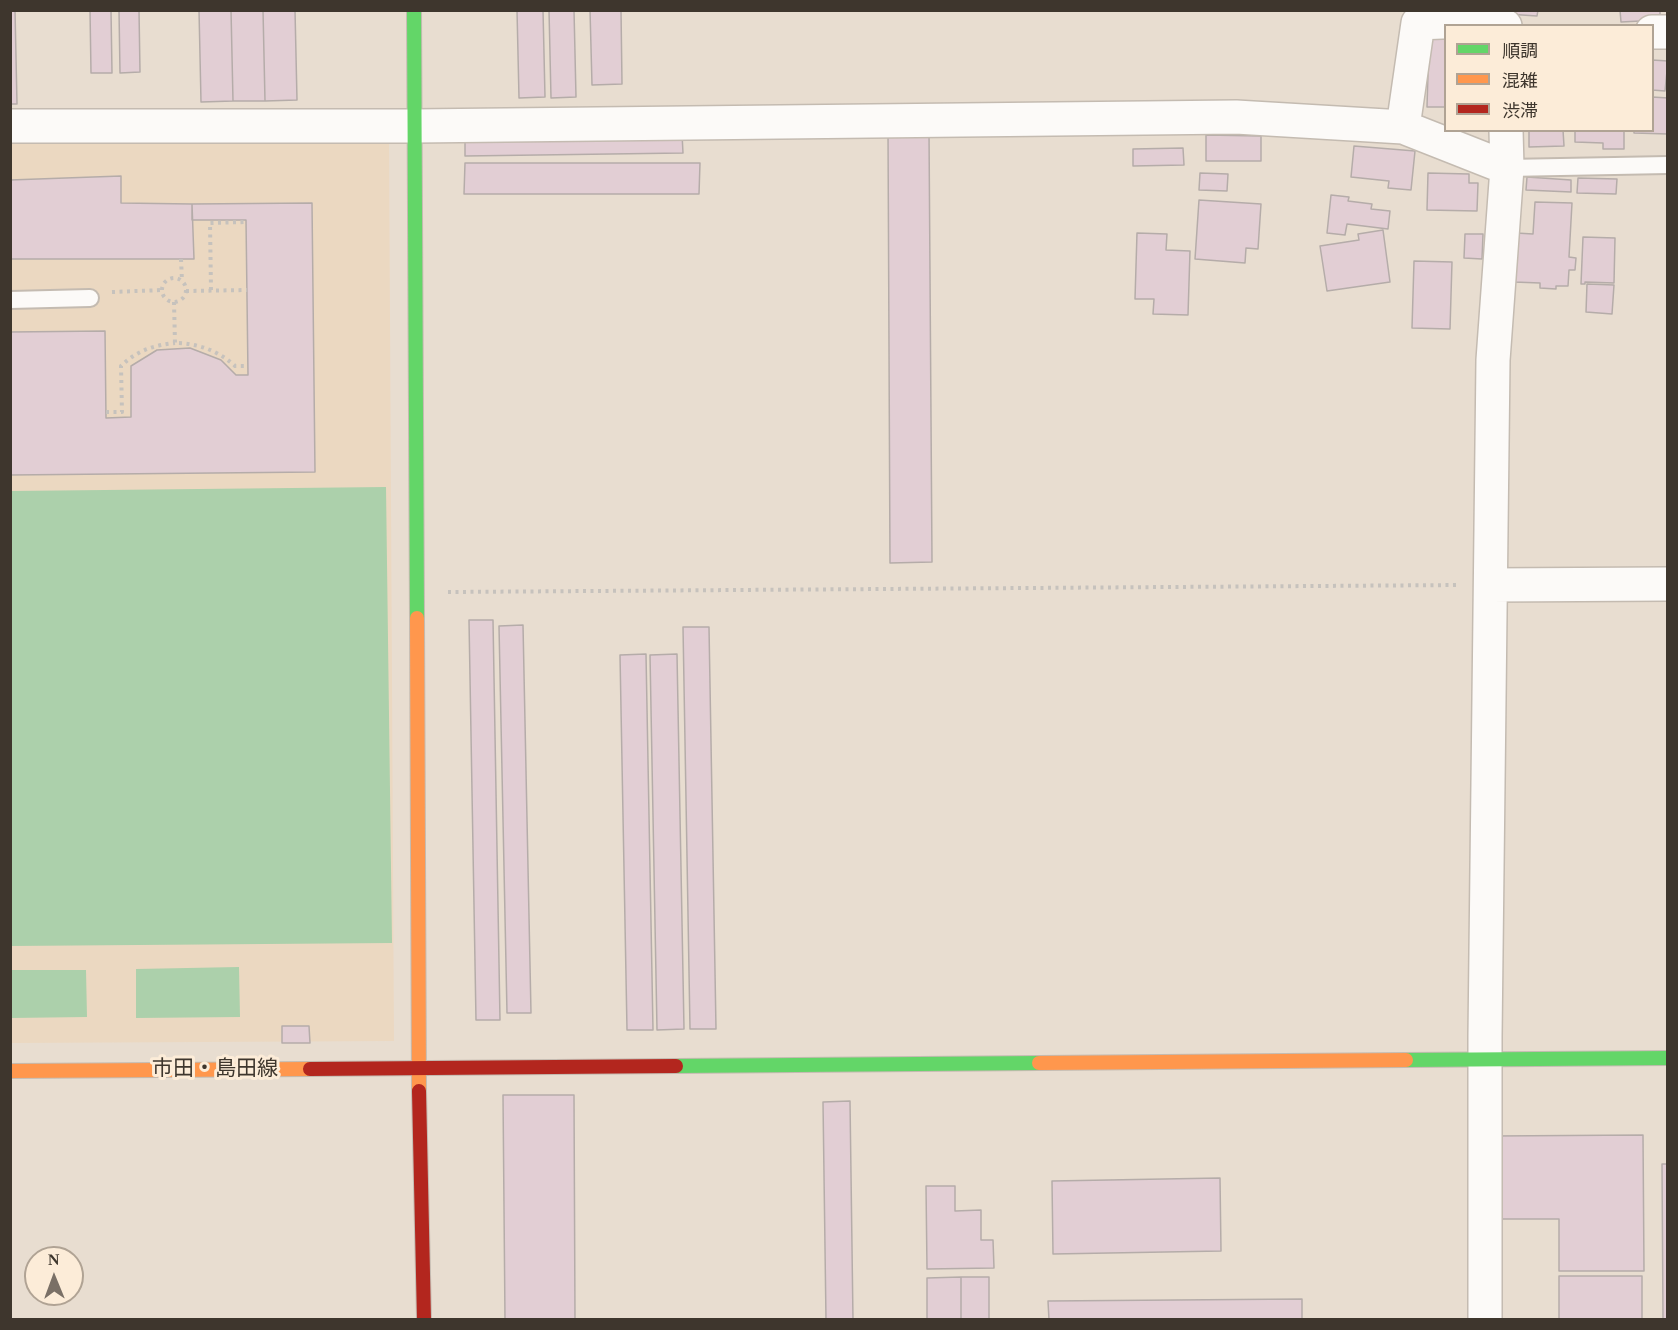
<!DOCTYPE html>
<meta charset="utf-8">
<style>
body{margin:0}
#map{position:relative;width:1678px;height:1330px;overflow:hidden;background:#e8ddd0;font-family:"Times New Roman","Noto Sans JP",serif}
canvas{display:block}
.frame{position:absolute;inset:0;border:12px solid #3e362d;pointer-events:none}
.legend{position:absolute;left:1444px;top:24px;width:210px;height:108px;box-sizing:border-box;background:#fcecd8;border:2px solid #b0a394;margin:0;padding:8px 10px;list-style:none;font-size:18px;color:#3e362d}
.legend li{display:flex;align-items:center;gap:12px;height:30px}
.legend b{width:30px;border:2px solid #b0a394}
.north{position:absolute;left:24px;top:1246px;width:60px;height:60px;box-sizing:border-box;background:#fcecd8;border:2px solid #b0a394;border-radius:50%;rotate:359deg;font-size:16px;font-weight:700;line-height:24px;text-align:center;color:#3e362d}
.north::after{content:'';display:block;margin:auto;width:21px;height:27px;background:#7a7066;clip-path:polygon(50% 0,100% 100%,50% 72%,0 100%)}
</style>
<div id="map">
<canvas width="1678" height="1330"></canvas>
<div class="frame"></div>
<ul class="legend">
<li><b style="height:8px;background:#63d668"></b>順調</li>
<li><b style="height:8px;background:#ff974d"></b>混雑</li>
<li><b style="height:8px;background:#b3261e"></b>渋滞</li>
</ul>
<div class="north">N</div>
</div>
<script>
const c = document.querySelector('canvas').getContext('2d');
c.lineJoin = 'round';
function fillPath(path, color) {
  c.fillStyle = color;
  c.fill(path, 'evenodd');
}
function strokePath(path, color, width, dash) {
  c.strokeStyle = color;
  c.lineWidth = width;
  c.lineCap = dash ? 'butt' : 'round';
  c.setLineDash(dash || []);
  c.stroke(path);
}
function drawText(font, color, halo, rows, align = 'center') {
  c.font = font + ' "Times New Roman","Noto Sans JP",serif';
  c.lineWidth = 6;
  c.setLineDash([]);
  c.textBaseline = 'middle';
  c.strokeStyle = halo;
  c.fillStyle = color;
  for (const [text, x, y, turn = 0] of rows) {
    c.save();
    c.translate(x, y);
    c.rotate((+turn || 0) * Math.PI / 180);
    c.textAlign = isNaN(turn) ? turn : align;
    if (halo) c.strokeText(text, 0, 0);
    c.fillText(text, 0, 0);
    c.restore();
  }
}
const built = new Path2D(`
 M389 137 394 1041 11 1043 10 139Z`);
const green = new Path2D(`
 M386 487 392 943 11 946V491Z
 M239 967 240 1017 136 1018V969Z
 M10 970H86L87 1017 11 1018Z`);
const building = new Path2D(`
 M10 10H15L17 104H10Z
 M90 10H111L112 73H91Z
 M119 10H139L140 72 120 73Z
 M199 10H231L233 101 201 102Z
 M231 10H263L265 101H233Z
 M263 10H295L297 100 265 101Z
 M517 10H543L545 97 519 98Z
 M549 10H574L576 97 551 98Z
 M590 10H621L622 84 592 85Z
 M1507 10H1538L1537 16 1507 14Z
 M1620 10H1660V20L1621 22Z
 M1429 39H1446V107H1427Z
 M1652 60 1668 61 1665 91 1652 90Z
 M1652 97 1668 98V134L1634 133V130H1652Z
 M1529 130H1563L1564 146 1529 147Z
 M1575 130H1624V149H1603V143L1575 142Z
 M888 131H929L932 562 890 563Z
 M682 134 683 153 465 156V135Z
 M1206 135 1261 136V161H1206Z
 M1354 146 1415 151 1411 190 1388 188 1389 181 1351 177Z
 M1183 148 1184 165 1133 166V149Z
 M465 163H700L699 194H464Z
 M1200 173 1228 174 1227 191 1199 190Z
 M1428 173 1469 174V183H1478L1477 211 1427 210Z
 M121 176V203L192 204 194 259H10V180Z
 M1527 177 1571 180V192L1526 190Z
 M1578 178 1617 179 1616 194 1577 193Z
 M1331 195 1349 197 1348 201 1372 204 1371 209 1390 211 1388 229 1347 224 1345 235 1327 233Z
 M1199 200 1261 204 1258 249 1246 248 1245 263 1195 259Z
 M1535 202 1572 203 1569 257 1576 258 1575 270H1569L1568 286H1556V289L1540 288V283L1514 282 1516 233 1533 234Z
 M312 203 315 472 10 475V332L105 331 106 418 131 417V366L157 350 190 348 221 360 236 375H248L246 220H192V204Z
 M1383 230 1390 282 1327 291 1320 246 1359 240 1358 234Z
 M1137 233 1167 234 1166 250 1190 251 1188 315 1153 314 1154 299H1135Z
 M1465 234H1483L1482 259 1464 258Z
 M1583 237 1615 238 1614 283 1585 282V284H1581Z
 M1414 261 1452 262 1450 329 1412 328Z
 M1587 284 1614 285 1612 314 1586 312Z
 M469 620H493L500 1020H476Z
 M523 625 531 1013H507L499 626Z
 M683 627H709L716 1029H690Z
 M646 654 653 1030H627L620 655Z
 M677 654 684 1029 657 1030 650 655Z
 M282 1026H309L310 1043H282Z
 M503 1095H574L575 1320H505Z
 M850 1101 853 1320H826L823 1102Z
 M1643 1135 1644 1271H1559V1219H1494V1136Z
 M1662 1164H1668V1320H1663Z
 M1220 1178 1221 1251 1053 1254 1052 1181Z
 M926 1186H955V1211L981 1210V1240H993L994 1268 927 1269Z
 M1559 1276H1642V1320H1559Z
 M961 1277V1320H927V1278Z
 M961 1277H989V1320H961Z
 M1302 1299V1320H1049L1048 1301Z`);
const path = new Path2D(`
 M181 259 182 281
 M162 290a12 12 0 1 1 24 0a12 12 0 1 1-24 0Z
 M211 290 210 223 246 222
 M186 291 247 290
 M112 292 162 290
 M174 302 175 343C197 343 219 351 235 366H248
 M106 412H122L121 366C136 351 154 345 175 343
 M448 592 1460 585`);
const lane = new Path2D(`
 M1507 168 1668 165
 M10 300 90 298`);
const street = new Path2D(`
 M1652 32H1668
 M10 126H415L1236 117 1403 127 1507 168
 M1403 127 1418 23 1466 21 1505 26
 M1491 585 1668 584
 M1485 1320V1036L1493 360 1507 168 1506 130`);
const fast = new Path2D(`
 M414 10 417 618
 M1406 1060 1668 1058
 M676 1066 1039 1063`);
const slow = new Path2D(`
 M417 618 419 1091
 M1039 1063 1406 1060
 M10 1071 310 1069`);
const jam = new Path2D(`
 M310 1069 676 1066
 M419 1091 424 1320`);
const streetNames = [
 ["市田・島田線",215,1069]
];
fillPath(built, '#ebd8c1');
fillPath(green, '#acd0ab');
fillPath(building, '#e2ced4');
strokePath(building, '#b5aca9', 1.5);
strokePath(lane, '#c4bbb1', 20);
strokePath(street, '#c4bbb1', 36);
strokePath(fast, '#c4bbb1', 16);
strokePath(slow, '#c4bbb1', 16);
strokePath(jam, '#c4bbb1', 16);
strokePath(path, '#c6c2bd', 4, [3, 4.5]);
strokePath(lane, '#fcfaf8', 16);
strokePath(street, '#fcfaf8', 33);
strokePath(fast, '#63d668', 14);
strokePath(slow, '#ff974d', 14);
strokePath(jam, '#b3261e', 14);
drawText('21px', '#3e362d', '#fcecd8', streetNames);
</script>
